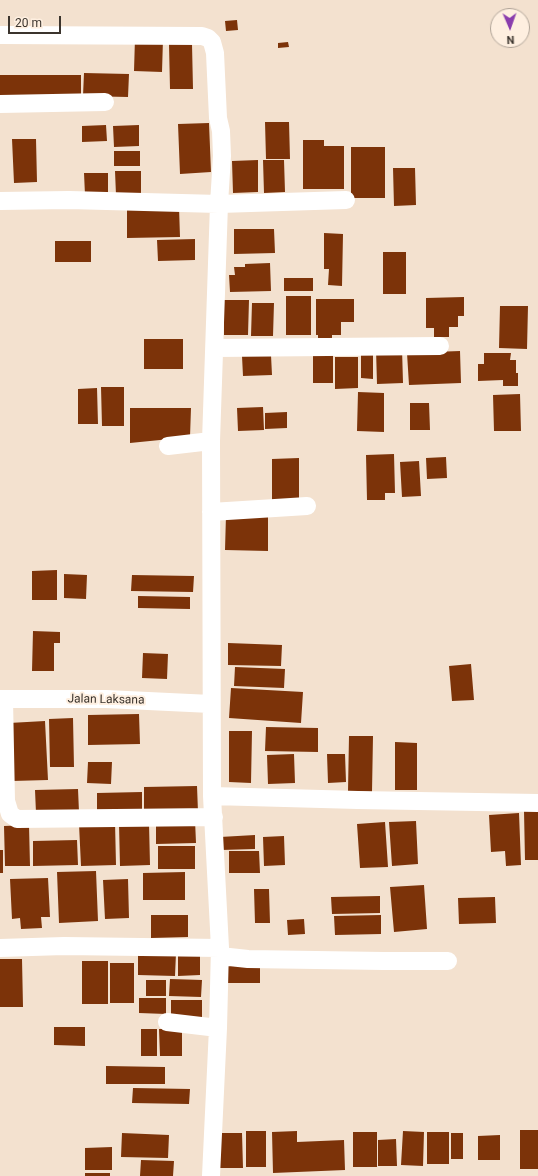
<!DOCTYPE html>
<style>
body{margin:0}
#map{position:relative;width:538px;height:1176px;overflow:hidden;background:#f3e1cf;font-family:Roboto,sans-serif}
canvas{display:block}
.north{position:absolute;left:490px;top:8px;width:40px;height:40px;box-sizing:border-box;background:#feefe0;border:1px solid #b0a498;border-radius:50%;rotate:178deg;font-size:11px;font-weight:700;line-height:16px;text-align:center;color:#3b342d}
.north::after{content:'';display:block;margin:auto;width:14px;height:18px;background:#8a3dad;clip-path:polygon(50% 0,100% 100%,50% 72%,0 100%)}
.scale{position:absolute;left:8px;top:16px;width:53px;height:18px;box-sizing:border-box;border:2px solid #3b342d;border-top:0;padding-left:5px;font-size:12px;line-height:14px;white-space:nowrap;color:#3b342d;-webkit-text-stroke:3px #feefe0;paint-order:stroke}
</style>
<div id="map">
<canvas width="538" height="1176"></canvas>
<div class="north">N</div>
<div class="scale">20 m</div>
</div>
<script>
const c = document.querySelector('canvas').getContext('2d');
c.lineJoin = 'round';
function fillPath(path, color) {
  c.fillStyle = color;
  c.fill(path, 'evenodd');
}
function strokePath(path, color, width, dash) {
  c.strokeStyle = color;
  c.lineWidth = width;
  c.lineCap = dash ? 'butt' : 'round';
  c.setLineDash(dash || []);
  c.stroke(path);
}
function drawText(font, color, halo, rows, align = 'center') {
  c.font = font + ' Roboto,sans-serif';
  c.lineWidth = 4;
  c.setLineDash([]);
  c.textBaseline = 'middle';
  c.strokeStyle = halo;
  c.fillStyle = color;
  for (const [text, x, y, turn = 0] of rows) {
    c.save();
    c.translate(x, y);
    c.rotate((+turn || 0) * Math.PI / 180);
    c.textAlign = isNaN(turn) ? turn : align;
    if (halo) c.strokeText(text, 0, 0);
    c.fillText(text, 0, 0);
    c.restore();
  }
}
const building = new Path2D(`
 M237 20 238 30 226 31 225 21Z
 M135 38 163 39 162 72 134 71Z
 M288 42 289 47 278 48V43Z
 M169 44H192L193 89H170Z
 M84 73 129 74 128 97 83 96Z
 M0 75H81V95H0Z
 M265 122H289L290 159H266Z
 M209 123 211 172 180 174 178 124Z
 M106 125 107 141 82 142V126Z
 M139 125V146L114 147 113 126Z
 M12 139H36L37 182 14 183Z
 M303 140H324V146H344V189H303Z
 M351 147H385V198H351Z
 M114 151H140V166H114Z
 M258 160V192L233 193 232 161Z
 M263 160H284L285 192 264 193Z
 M393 168H415L416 205 394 206Z
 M115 171H141V194L116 195Z
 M84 173H108V195H85Z
 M179 207 180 237 127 238V208Z
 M234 229H274L275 253 234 254Z
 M324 233 343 234 342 286 328 285 329 269H324Z
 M195 239V260L158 261 157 240Z
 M55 241H91V262H55Z
 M383 252H406V294H383Z
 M270 263 271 291 230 292 229 275H235L234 267H245V264Z
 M284 278H313V291H284Z
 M286 296H311V335H286Z
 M464 297V316H458V327H449V337H434V328H426V298Z
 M316 299H354V322H341V335H332V338H318V335H316Z
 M224 300H249L248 335H224Z
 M252 303H274L273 336H251Z
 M500 306H528L527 349 499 348Z
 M144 339H183V369H144Z
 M402 348 403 383 377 384 376 349Z
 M361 350H373V379L361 378Z
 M460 351 461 383 409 385 407 353Z
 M484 353H511L510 360H516V373H518V386H503V380L478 381V364H484Z
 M271 355 272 375 243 376 242 356Z
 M313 355H333V383H313Z
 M335 357H358V388L335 389Z
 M101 387H124V426H102Z
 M97 388 98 424H78V389Z
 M358 392 384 393V432L357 431Z
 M520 394 521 431H494L493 395Z
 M410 403H429L430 430H410Z
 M263 407 264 430 238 431 237 408Z
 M130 408H191L190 437 130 443Z
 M287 412V428L265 429V413Z
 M394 454 395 493H385V500H367L366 455Z
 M446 457 447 478 427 479 426 458Z
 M299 458V502H272V459Z
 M419 461 421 496 402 497 400 462Z
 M226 515H268V551L225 550Z
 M57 570V600H32V571Z
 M64 574 87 575 86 599 64 598Z
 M132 575 194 576 193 592 131 591Z
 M138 596 190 597V609L138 608Z
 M33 631 60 632V643H54V671H32Z
 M228 643 282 645 281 666 228 665Z
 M143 653 168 654 167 679 142 678Z
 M471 664 474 700 452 701 449 666Z
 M235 667 285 669 284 688 234 686Z
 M231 688 303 692 301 723 229 718Z
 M139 714 140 744 88 745V715Z
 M73 718 74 767H50L49 719Z
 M45 721 48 780 12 781 9 723Z
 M266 727 318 728V752L265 751Z
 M229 731H252L251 783 229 782Z
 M349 736H373L372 792 348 791Z
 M395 742 417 743V790H395Z
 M294 754 295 783 268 784 267 755Z
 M327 754H345L346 782 328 783Z
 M88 762H112L111 784 87 783Z
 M197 786 198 812 144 814V787Z
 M78 789 79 812 36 813 35 790Z
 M142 792V811L97 813V793Z
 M524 811H538V860H525Z
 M519 813 521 865 506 866 505 851 491 852 489 815Z
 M195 820 196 843 156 844V821Z
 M416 821 418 864 392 866 389 822Z
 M115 822 116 865 81 866 79 824Z
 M385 822 388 867 360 868 357 824Z
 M149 823 150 865 120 866 119 824Z
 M29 825 30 866H5L4 826Z
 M255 835V849L221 850 220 837Z
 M284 836 285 865 264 866 263 837Z
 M77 840 78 865 33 866V841Z
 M158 846H195V869H158Z
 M0 850H3V873H0Z
 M229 851H259L260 873H229Z
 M96 871 98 921 59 923 57 872Z
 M185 872V900H143V873Z
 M48 878 50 917H41L42 928 21 929 20 918 12 919 10 879Z
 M128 879 129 918 105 919 103 880Z
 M424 885 427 929 394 932 390 887Z
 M254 889H269L270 923H255Z
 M380 896V913L332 914 331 897Z
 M495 897 496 923 459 924 458 898Z
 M151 915H188V937L151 938Z
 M381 915V934L335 935 334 916Z
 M304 919 305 934 288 935 287 920Z
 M178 951H200V975L178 976Z
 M138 952 176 953 175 976 138 975Z
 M0 959H22L23 1007H0Z
 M82 961H108V1004H82Z
 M110 963H134V1003H110Z
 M225 965 260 966V983H224Z
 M170 979 202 980 201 997 169 996Z
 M146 980H166V996H146Z
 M139 998H166V1014L139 1013Z
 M171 1000H202V1019L171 1018Z
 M54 1027H85V1046L54 1045Z
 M141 1029H157V1056H141Z
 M159 1029H182V1056H160Z
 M106 1066 165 1067V1084H106Z
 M133 1088 190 1089 189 1104 132 1103Z
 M520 1130H538V1169H520Z
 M246 1131H266V1167H246Z
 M297 1131V1142L344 1140 345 1170 273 1173 272 1132Z
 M403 1131 424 1132 423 1166 401 1165Z
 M353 1132H377V1167H353Z
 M427 1132H449V1164H427Z
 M122 1133 169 1135 168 1158 121 1157Z
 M216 1133H242L243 1168H217Z
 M451 1133H463V1159H451Z
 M500 1135V1160H478V1136Z
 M396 1139 397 1166H378V1140Z
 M112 1147V1170H85V1148Z
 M141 1160 174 1161 173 1176H140Z
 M85 1173H110V1176H85Z`);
const minor = new Path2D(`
 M0 35 202 36 208 38 212 42 215 53 218 118 221 131 222 156 219 204 211 441 212 796 220 948 218 1028 211 1176
 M0 104 105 102
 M0 201 69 200 219 204 346 200
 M215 348 440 346
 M168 446 211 441
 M211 512 307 506
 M0 699H106L211 704
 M4 699 6 801 10 814 17 819 214 817
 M212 796 358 800 538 803
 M0 948 64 946 220 948
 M220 956 248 959 384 961H448
 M167 1022 218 1028`);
const streetNames = [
 ["Jalan Laksana",106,700,1]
];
fillPath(building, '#7c3309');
strokePath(minor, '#fff', 18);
drawText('12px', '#3b342d', '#feefe0', streetNames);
</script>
